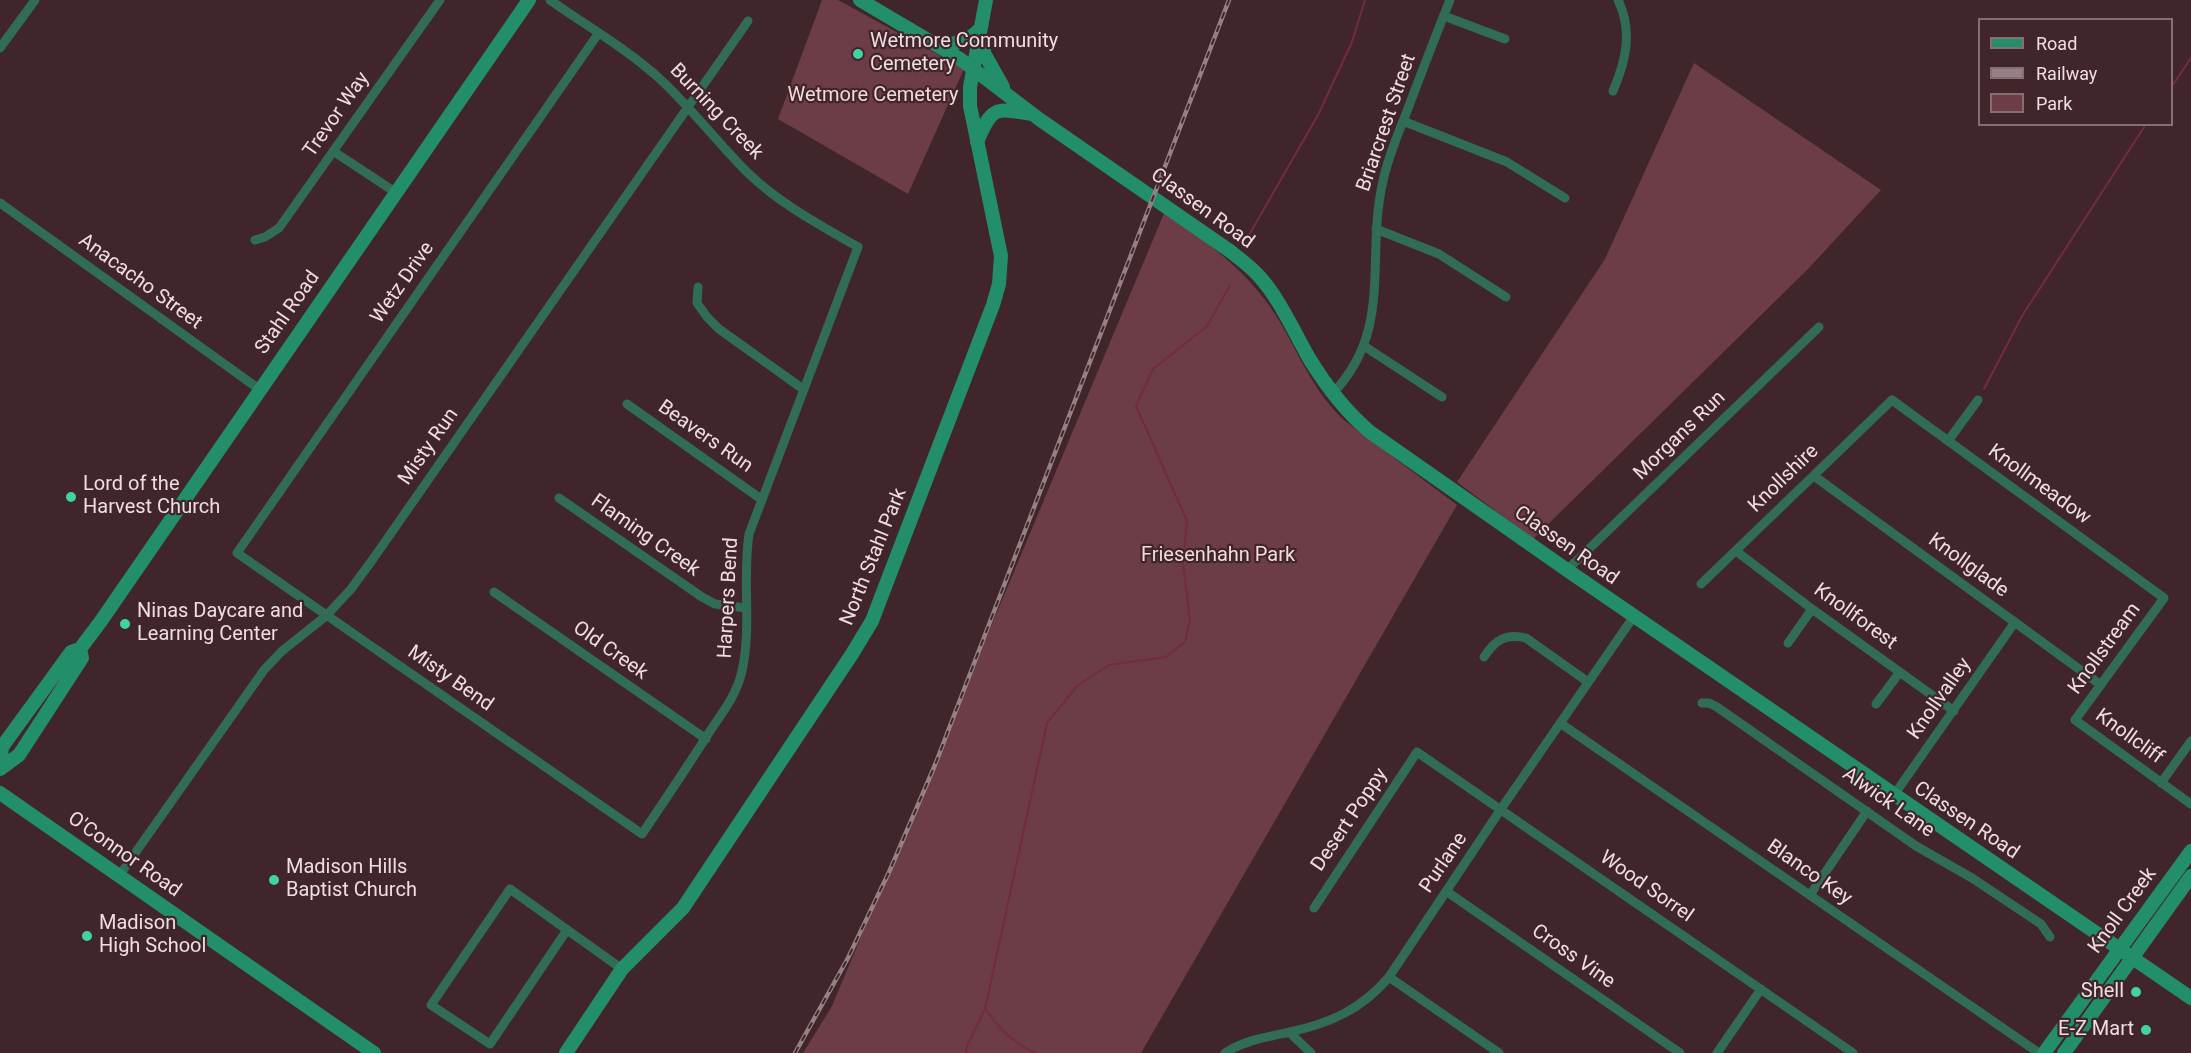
<!DOCTYPE html>
<style>
body{margin:0}
#map{position:relative;width:2191px;height:1053px;overflow:hidden;background:#40262b;font-family:Roboto,sans-serif}
canvas{display:block}
.legend{position:absolute;left:1978px;top:18px;width:195px;height:108px;box-sizing:border-box;background:#40262b;border:2px solid #866f73;margin:0;padding:8px 10px;list-style:none;font-size:18px;color:#efdde0}
.legend li{display:flex;align-items:center;gap:12px;height:30px}
.legend b{width:30px;border:2px solid #866f73}
</style>
<div id="map">
<canvas width="2191" height="1053"></canvas>
<ul class="legend">
<li><b style="height:8px;background:#228e6a"></b>Road</li>
<li><b style="height:8px;background:#968084"></b>Railway</li>
<li><b style="height:16px;background:#6c3c47"></b>Park</li>
</ul>
</div>
<script>
const c = document.querySelector('canvas').getContext('2d');
c.lineJoin = 'round';
function fillPath(path, color) {
  c.fillStyle = color;
  c.fill(path, 'evenodd');
}
function strokePath(path, color, width, dash) {
  c.strokeStyle = color;
  c.lineWidth = width;
  c.lineCap = dash ? 'butt' : 'round';
  c.setLineDash(dash || []);
  c.stroke(path);
}
function drawText(font, color, halo, rows, align = 'center') {
  c.font = font + ' Roboto,sans-serif';
  c.lineWidth = 4.5;
  c.setLineDash([]);
  c.textBaseline = 'middle';
  c.strokeStyle = halo;
  c.fillStyle = color;
  for (const [text, x, y, turn = 0] of rows) {
    c.save();
    c.translate(x, y);
    c.rotate((+turn || 0) * Math.PI / 180);
    c.textAlign = isNaN(turn) ? turn : align;
    if (halo) c.strokeText(text, 0, 0);
    c.fillText(text, 0, 0);
    c.restore();
  }
}
const green = new Path2D(`
 M822 0H838L964 69 908 194 778 119Z
 M1694 63 1881 190 1808 269 1533 539 1457 482 1605 259Z
 M1165 211C1206 242 1246 269 1275 314 1298 350 1312 391 1345 421L1457 505 1141 1053H803L832 1006Z`);
const stream = new Path2D(`
 M2172 86 2191 58
 M1249 235 1318 115 1352 42 1365 0
 M1984 389 2022 316 2146 124
 M985 1009C999 1028 1014 1044 1036 1053
 M966 1053 967 1046 985 1009 1047 723 1077 686 1109 665 1166 657 1185 642 1190 620 1183 563 1187 521 1136 406 1153 369 1207 326 1230 285`);
const street = new Path2D(`
 M550 0C585 25 629 50 661 80 692 109 718 143 748 173 780 204 820 225 858 247L749 534C742 579 752 626 742 671 737 694 723 712 710 731 688 766 665 800 642 834L237 553 598 34
 M1444 16 1505 39
 M0 48 35 0
 M1613 91C1626 61 1633 31 1618 0
 M1403 121 1507 162 1565 198
 M333 151 395 192
 M0 203 259 389
 M1376 229 1439 254 1506 297
 M255 240 265 237 279 228 440 0
 M698 287 697 303 707 317 719 329 803 389
 M1364 346 1442 397
 M1333 393C1394 329 1365 258 1383 181 1388 157 1398 134 1407 111 1421 74 1435 37 1450 0
 M627 404 761 499
 M1948 441 1978 400
 M1814 476 2101 685
 M559 498 702 597 715 604 746 608
 M1736 551 1812 609 1954 711
 M1567 570 1819 327
 M1701 584 1892 400 2164 598 2075 720 2191 804
 M494 592 706 739
 M1788 643 1812 609
 M1484 657C1495 640 1506 633 1526 638L1588 682
 M1702 703H1709L1717 707 1916 846 1972 878 2041 924 2050 937
 M1876 704 1900 672
 M1560 723 2039 1053
 M2161 783 2191 741
 M1894 795 2015 622
 M119 876 264 670 282 651 326 616 351 589 373 559 748 21
 M1446 891 1680 1053
 M1810 895 1867 811
 M1314 908 1417 752 1853 1053
 M567 930 490 1044 431 1005 510 889 622 969
 M1389 977 1499 1053
 M1289 1032 1311 1053
 M1225 1053C1245 1040 1267 1037 1290 1032 1331 1023 1362 1009 1389 977L1501 809 1634 616
 M1717 1053 1761 989`);
const secondary = new Path2D(`
 M860 0 960 59 1039 119 1230 251C1240 259 1250 266 1258 275 1280 299 1293 330 1309 358 1326 386 1345 411 1370 432L1567 570 2191 998
 M981 39 985 55 1003 87
 M937 43C954 46 969 41 981 28
 M977 142C992 106 995 108 1032 114
 M0 768 2 747 71 652 80 649 101 621 529 0
 M0 769 19 755 82 658 80 649
 M0 793 374 1053
 M566 1053 622 969 683 908 852 654 872 621 880 600 993 305 999 284 1001 256 970 106V87L986 0
 M2044 1053 2191 851
 M2064 1053 2191 876`);
const rail = new Path2D(`
 M795 1053 848 958 890 870 935 765 1229 0`);
const markers = [
 [858,54,6,"#40d4a2"],
 [71,497,6,"#40d4a2"],
 [125,624,6,"#40d4a2"],
 [274,880,6,"#40d4a2"],
 [87,936,6,"#40d4a2"],
 [2136,992,6,"#40d4a2"],
 [2146,1030,6,"#40d4a2"]
];
const poiNames = [
 ["Wetmore Community",870,42],
 ["Cemetery",870,65],
 ["Lord of the",83,485],
 ["Harvest Church",83,508],
 ["Ninas Daycare and",137,612],
 ["Learning Center",137,635],
 ["Madison Hills",286,868],
 ["Baptist Church",286,891],
 ["Madison",99,924],
 ["High School",99,947],
 ["Shell",2124,992,"right"],
 ["E-Z Mart",2134,1030,"right"]
];
const parkNames = [
 ["Wetmore Cemetery",873,96],
 ["Friesenhahn Park",1218,556]
];
const streetNames = [
 ["Burning Creek",716,112,46],
 ["Trevor Way",337,115,-55],
 ["Briarcrest Street",1387,123,-71],
 ["Classen Road",1202,209,36],
 ["Anacacho Street",140,282,36],
 ["Wetz Drive",403,283,-55],
 ["Stahl Road",288,313,-55],
 ["Morgans Run",1680,436,-44],
 ["Beavers Run",705,437,35],
 ["Misty Run",429,447,-55],
 ["Knollshire",1784,479,-44],
 ["Knollmeadow",2039,485,36],
 ["Flaming Creek",645,536,35],
 ["Classen Road",1566,546,35],
 ["North Stahl Park",874,557,-68],
 ["Knollglade",1968,566,36],
 ["Harpers Bend",729,598,-87],
 ["Knollforest",1855,617,36],
 ["Knollstream",2105,649,-54],
 ["Old Creek",610,651,35],
 ["Misty Bend",450,679,35],
 ["Knollvalley",1940,699,-55],
 ["Knollcliff",2129,737,36],
 ["Alwick Lane",1888,803,35],
 ["Desert Poppy",1350,820,-56],
 ["Classen Road",1966,821,34],
 ["O'Connor Road",124,855,35],
 ["Purlane",1444,863,-56],
 ["Blanco Key",1809,873,35],
 ["Wood Sorrel",1646,887,35],
 ["Knoll Creek",2123,911,-54],
 ["Cross Vine",1573,957,35]
];
fillPath(green, '#6c3c47');
strokePath(stream, '#732c3f', 2);
strokePath(street, '#316c55', 9);
strokePath(secondary, '#228e6a', 14);
strokePath(rail, '#968084', 4.5);
strokePath(rail, '#40262b', 2, [7]);
for (const [x, y, r, color] of markers) {
  const dot = new Path2D();
  dot.arc(x, y, r, 0, 2 * Math.PI);
  c.fillStyle = color;
  c.fill(dot);
  strokePath(dot, '#40262b', 2);
}
drawText('20px', '#efdde0', '#40262b', poiNames, 'left');
drawText('20px', '#f1d9dd', '#40262b', parkNames);
drawText('20px', '#efdde0', '#40262b', streetNames);
</script>
